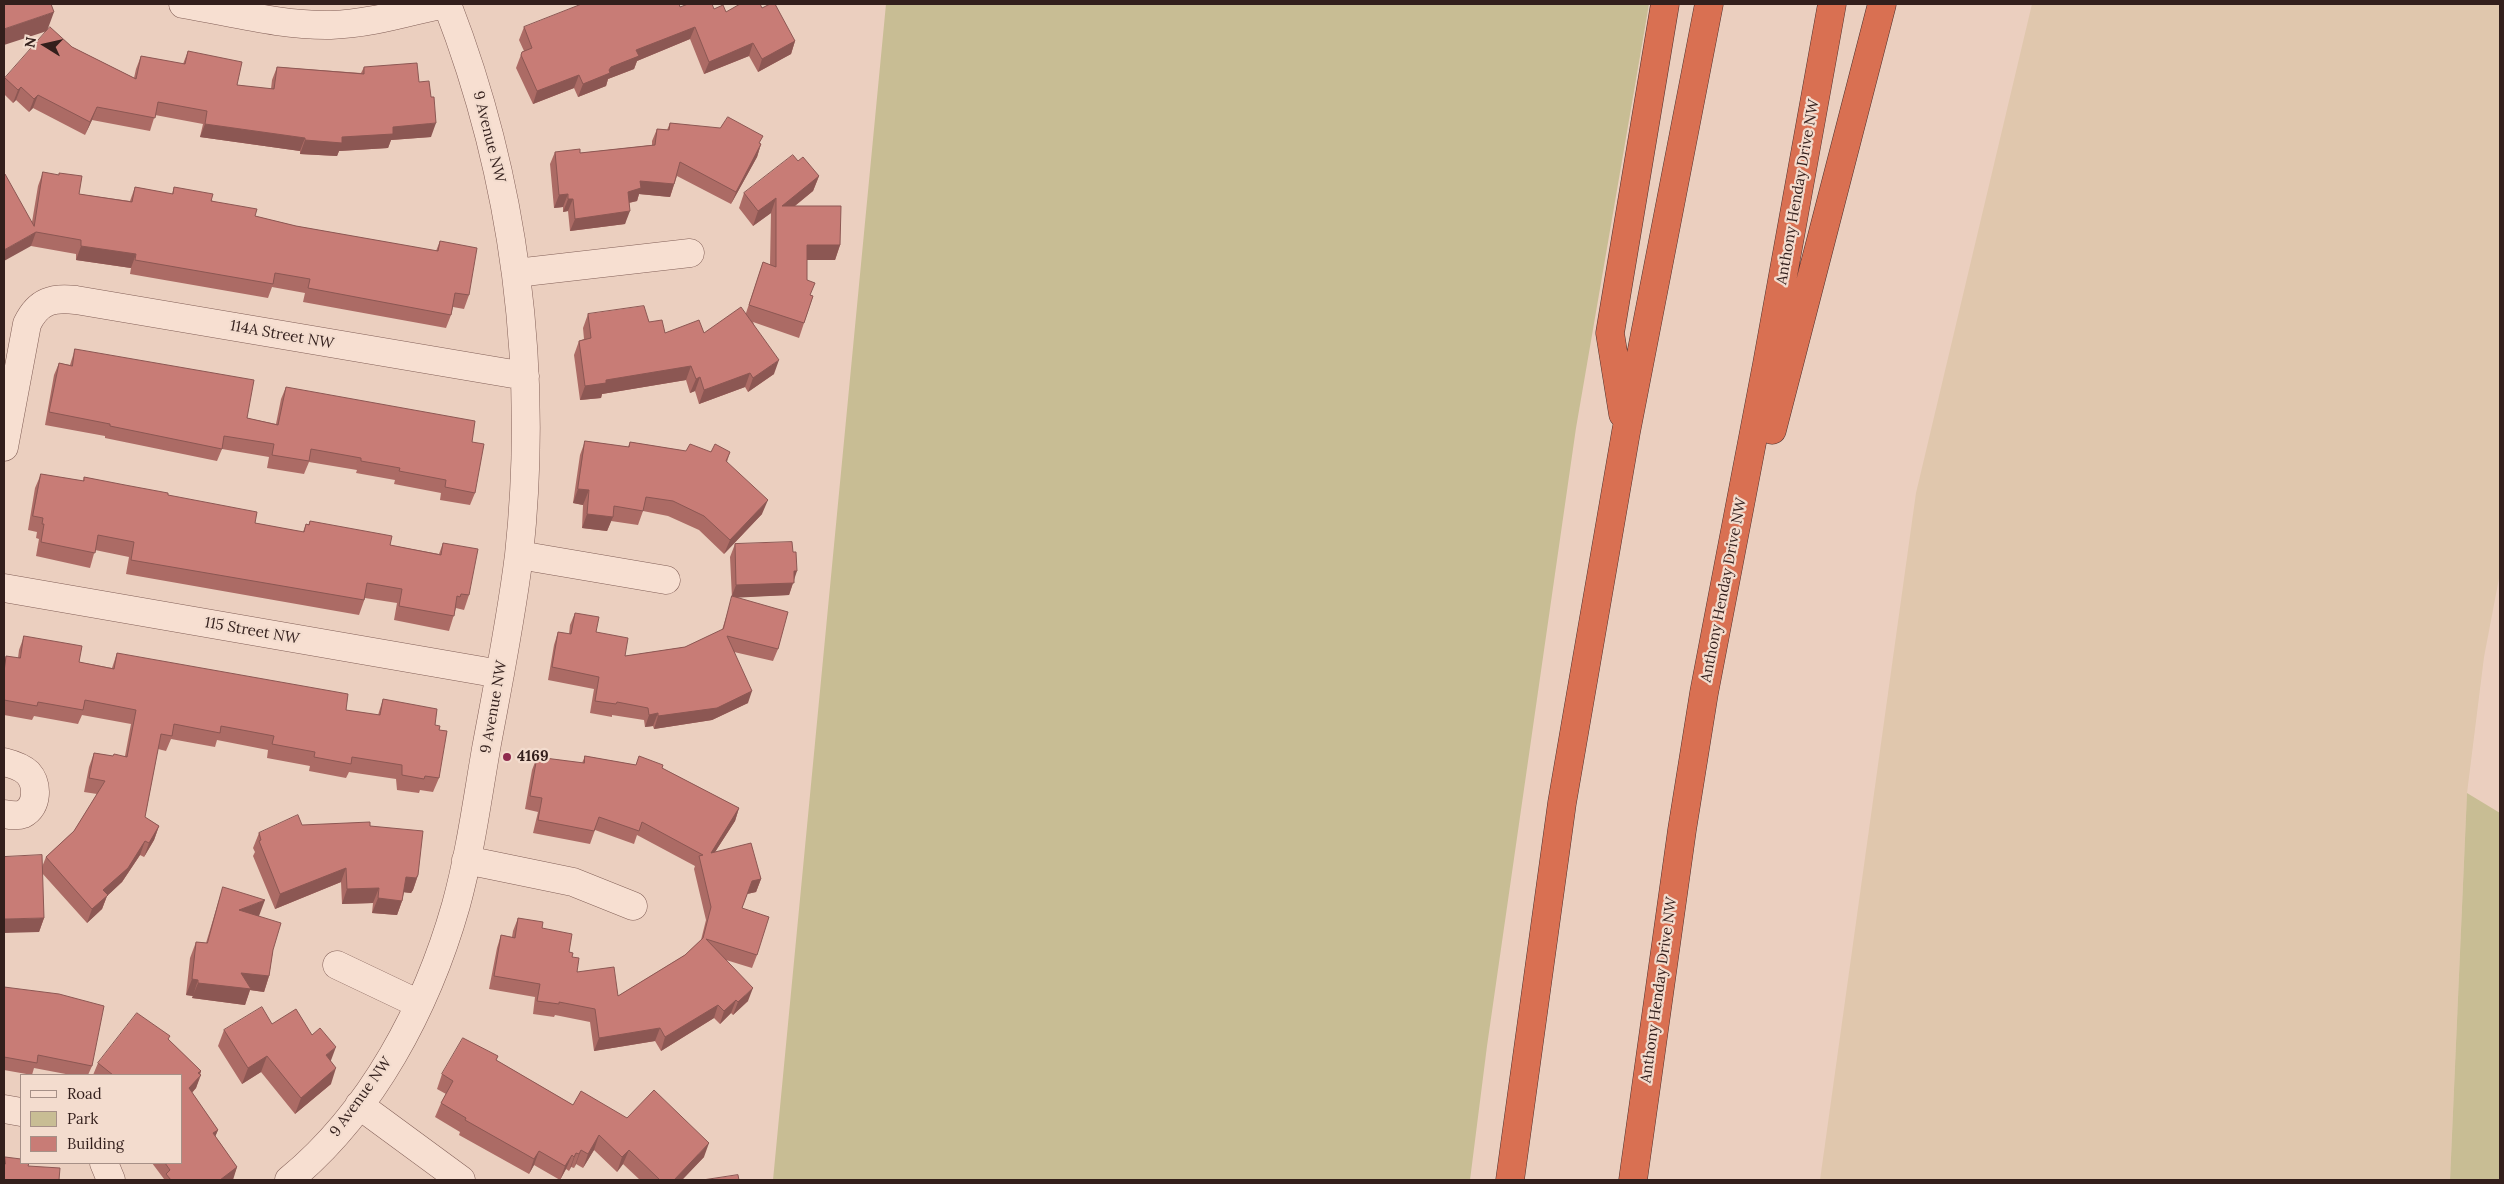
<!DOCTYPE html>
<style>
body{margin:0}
#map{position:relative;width:2504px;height:1184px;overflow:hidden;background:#ebcfbf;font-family:Lora,serif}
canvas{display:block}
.frame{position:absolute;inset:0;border:5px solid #331f1c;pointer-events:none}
.legend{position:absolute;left:20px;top:1074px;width:162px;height:90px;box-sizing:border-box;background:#f3dcce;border:1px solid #a69087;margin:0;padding:6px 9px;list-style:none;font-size:15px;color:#331f1c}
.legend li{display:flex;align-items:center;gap:10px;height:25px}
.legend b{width:25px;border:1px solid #a69087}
.north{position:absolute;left:20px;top:20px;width:50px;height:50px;-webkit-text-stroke:4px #f3dcce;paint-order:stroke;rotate:280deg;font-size:14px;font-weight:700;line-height:20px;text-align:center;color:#331f1c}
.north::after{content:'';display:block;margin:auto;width:18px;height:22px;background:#331f1c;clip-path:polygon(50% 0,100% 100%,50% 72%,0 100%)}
</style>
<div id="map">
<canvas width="2504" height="1184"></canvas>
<div class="frame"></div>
<ul class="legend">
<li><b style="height:6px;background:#f7dfd1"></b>Road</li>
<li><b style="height:14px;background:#c8bd94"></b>Park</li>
<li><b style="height:14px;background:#c87c76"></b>Building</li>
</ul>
<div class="north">N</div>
</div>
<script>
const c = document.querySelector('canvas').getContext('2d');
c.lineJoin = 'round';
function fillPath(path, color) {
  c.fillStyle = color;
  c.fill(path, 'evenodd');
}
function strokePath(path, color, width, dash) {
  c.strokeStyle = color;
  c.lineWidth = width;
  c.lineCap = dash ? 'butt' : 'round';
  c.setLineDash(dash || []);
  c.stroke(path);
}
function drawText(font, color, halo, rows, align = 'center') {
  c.font = font + ' Lora,serif';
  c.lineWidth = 4.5;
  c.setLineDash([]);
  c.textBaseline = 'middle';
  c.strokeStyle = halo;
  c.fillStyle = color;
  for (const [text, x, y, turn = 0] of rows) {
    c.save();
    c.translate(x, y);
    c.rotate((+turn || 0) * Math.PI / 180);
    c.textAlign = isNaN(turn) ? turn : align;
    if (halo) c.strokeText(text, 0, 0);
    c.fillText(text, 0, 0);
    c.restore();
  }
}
const farmland = new Path2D(`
 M2032 4H2500V573L2484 657 2467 793 2450 1180H1820L1916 493Z`);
const green = new Path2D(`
 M886 4H1649L1576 428 1487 1046 1470 1180H773Z
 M2467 793 2500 813V1180H2450Z`);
const minor = new Path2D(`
 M183 4C231 12 282 26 331 25 370 24 407 12 444 4
 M516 273 690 253
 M4 447 27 324C38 301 53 297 76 300L525 376
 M519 555 666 580
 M4 588 500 674
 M4 762C12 764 22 767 28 773 38 784 38 807 23 814 18 816 9 815 4 814
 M466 860 573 882 633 906
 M337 965 419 1004
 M359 1105 461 1180
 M4 1109 21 1112
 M104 1163 111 1180
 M289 1180C372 1112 427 1007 456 905 470 854 477 801 486 749 498 684 511 620 519 555 539 368 515 179 447 4`);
const highway = new Path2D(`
 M1623 414 1610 333 1665 4
 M1772 430 1882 4
 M1510 1180 1562 803 1626 432 1709 4
 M1633 1180 1682 830 1704 693 1767 364 1832 4`);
const wall = new Path2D(`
 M680 7 714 9 726 12 762 8 795 41 791 54 758 72 749 56 704 74 690 39 637 61 634 69 608 79 606 86 578 97 574 88 533 104 516 68 522 52 524 51 519 40 524 27Z
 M72 47 134 78 136 69 141 56 183 64 188 51 237 85 271 89 272 80 277 67 361 73 364 67 419 82 431 137 391 140 388 148 339 151 337 156 300 154V151L200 137 203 124 155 115 150 131 92 120 85 135 33 108 29 112 16 100 13 103 4 94V80L5 78Z
 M670 123 761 144 757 157 731 204 677 176 670 197 639 194 637 201 629 203 625 224 570 231 568 211 563 212V207L554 208 550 164 555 152 580 153 652 145V141L657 129 667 130Z
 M798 161 819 176 813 191 795 206 840 245 835 260H807V280L810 295 813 296 799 338 753 322 774 374 748 392 745 387 699 404 695 391 690 393 686 380 602 394 601 398 580 400 574 355 579 341 584 339 583 328 588 314 649 322 665 333H704L746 313 763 262 770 265 771 213 753 226 739 208 744 193Z
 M43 172 79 194 130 201 135 187 172 194 174 187 255 216 296 226 436 251 440 241 469 295 464 309 453 307 451 315 446 328 303 302 305 293 272 287 268 298 130 274 131 268 76 260V254L31 246 32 222 38 186Z
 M75 349 247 418 276 424 281 399 286 387 472 442 475 493 470 505 440 500 441 493 394 484 395 480 356 473 357 470 309 462 304 474 267 468 269 457 222 449 217 461 105 438V436L45 425 54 375 59 363 70 365Z
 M585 441 628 447 630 442 686 451 730 452 727 462 762 514 724 554 699 530 668 516 643 511 638 525 611 521 607 531 582 528 583 505 573 503 580 455Z
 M41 474 83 481 84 477 168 495 255 523 303 532 306 524H309L310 521 390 545 439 554 443 543 469 595 464 610 456 608 449 631 394 620 397 603 365 598 359 615 126 574 129 557 95 550 90 568 36 556 39 539 36 538 37 532 28 530 35 488Z
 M735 544 794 580 789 595 738 597 778 649 773 661 734 652 748 703 712 720 654 729 653 726 645 727 644 720 612 715V717L590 713 594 689 548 680 554 645 558 632 569 634 570 625 575 613 596 632 625 656 685 647 722 630 732 598 730 557Z
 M24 636 79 662 112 668 117 653 346 710 378 715 383 699 435 725 439 730V778L433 792 420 790 419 793 397 790 396 779 349 772 346 778 309 771 310 766 267 758 268 750 217 740 215 747 171 739 166 751 158 749 145 817 159 826 154 840 144 857 140 855 122 882 107 896 102 909 87 923 42 873 44 918 39 932 42 867 46 857 74 831 97 794 84 792 89 767 94 753 113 756H125L131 724 82 715 78 724 34 716 32 720 4 715V663L6 656 18 658 19 650Z
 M585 756 636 765 662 768 739 808 735 821 715 852 761 879 756 892 747 894 742 908 757 955 752 968 726 960 748 1001 733 1015 731 1013 720 1024 714 1018 661 1051 655 1041 594 1051 590 1022 555 1015 554 1017 533 1014 535 997 489 989 497 948 501 935 512 937 513 931 518 918 542 928 569 952 572 957 577 972 618 996 685 955 701 940 706 920 694 869 695 866 637 835 634 844 595 830 590 844 533 833 538 812 525 809 532 770 537 757 582 763Z
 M302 825 370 826 418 875 413 890 411 893 404 892 402 901 397 915 372 913 373 903 342 904 341 882 275 909 253 856 255 852 253 848 259 833Z
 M223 887 259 916H258L273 950 269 976 264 992 250 990 245 1005 192 998 193 996 186 995 190 958 196 942 206 943 218 903Z
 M4 987 92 1066 88 1075H71L34 1068 32 1075 4 1070Z
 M272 1024 312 1035 331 1061V1084L295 1114 261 1072 242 1084 218 1046 224 1030Z
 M169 1040 201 1071 196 1088 192 1093 218 1130 215 1136 237 1167 232 1180H163L164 1179 152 1163H181V1075H93L98 1063Z
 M498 1056 496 1060 573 1105 627 1118 704 1157 682 1180H640L623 1164 617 1172 594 1150 583 1168 576 1164 574 1168 571 1167 569 1171 566 1169 560 1180 534 1165 529 1174 459 1135 460 1132 435 1117 441 1103 446 1094 437 1089 442 1074Z`);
const shadedWall = new Path2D(`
 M54 12 47 31 4 45V29Z
 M695 27 690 39 637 61 634 69 608 79 606 86 578 97 583 84 609 70 611 67 636 50Z
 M795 41 791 54 758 72 762 59Z
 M753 43 749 56 704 74 709 62Z
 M579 75 574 88 533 104 537 91Z
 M21 87 16 100 13 103 18 90Z
 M38 95 33 108 29 112 34 99Z
 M97 107 92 120 85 135 90 122Z
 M436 123 431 137 391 140 388 148 339 151 337 156 300 154 305 140 393 127Z
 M205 124 305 138 300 151 200 137Z
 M761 144 757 157 731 204 736 192Z
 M819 176 813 191 776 221 782 206Z
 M640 181 674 184 670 197 639 194 637 201 623 204 628 192Z
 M568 194 563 207 554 208 559 195Z
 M776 198 771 213 753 226 758 211Z
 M568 199H573L568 211 563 212Z
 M630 211 625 224 570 231 575 219Z
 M36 232 31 246 4 261V250Z
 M807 245H840L835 260H801Z
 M81 246 136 254 131 268 76 260Z
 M779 360 774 374 748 392 753 378Z
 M691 366 686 380 602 394 601 398 580 400 585 386 606 380Z
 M750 373 745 387 699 404 704 390Z
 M700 377 695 391 690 393 696 379Z
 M578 489 589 490 583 505 573 503Z
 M768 500 762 514 724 554 730 540Z
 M587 514 613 517 607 531 582 528Z
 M794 571H797L789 595 731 598 736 585Z
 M752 691 748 703 712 720 654 729 658 716Z
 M658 713 653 726 645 727 649 715Z
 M739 808 735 821 706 866 711 853Z
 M159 826 154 840 144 857 149 843Z
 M145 841 140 855 122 882 107 896 102 909 87 923 92 909 103 890Z
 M346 868 341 882 275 909 280 894Z
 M418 875 413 890 411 893 401 892 406 877Z
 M761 879 756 892 747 894 752 881Z
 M379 888 373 903 342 904 347 889Z
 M378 898 402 901 397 915 372 913Z
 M265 900 259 916 233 926 239 910Z
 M44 918 39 932 4 933V919Z
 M241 973 269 976 264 992 250 990 245 1005 192 998 198 983Z
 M192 979 198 980 193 996 186 995Z
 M753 988 748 1001 733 1015 738 1002Z
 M736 1000 731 1013 720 1024 724 1011Z
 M718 1005 714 1018 661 1051 665 1037Z
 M660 1028 655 1041 594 1051 599 1038Z
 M336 1047 330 1063 326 1055Z
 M267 1056 261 1072 242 1084 248 1068Z
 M336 1068 331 1084 295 1114 301 1098Z
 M201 1071 198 1079 201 1075 196 1088 184 1101 189 1088 198 1073Z
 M218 1130 213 1142V1133Z
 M599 1135 594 1150 583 1168 588 1154Z
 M709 1143 704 1157 682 1180H674Z
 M581 1150 576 1164 574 1168 579 1154Z
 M629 1150 623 1164 617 1172 622 1157Z
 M539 1151 534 1165 529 1174 534 1159Z
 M576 1153 571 1167 569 1171 574 1157Z
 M572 1155 566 1169 560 1180 565 1166Z
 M237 1167 233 1180H220Z`);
const building = new Path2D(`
 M4 4H51L54 12 4 29Z
 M582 4H679L680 7 688 4H712L714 9 723 5 726 12 740 4H760L762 8 770 4H775L795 41 762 59 753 43 709 62 695 27 636 50 639 56 611 67 609 70 610 73 583 84 579 75 537 91 521 55 522 52 532 48 524 27Z
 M50 27 72 47 136 79 141 56 185 64 188 51 242 62 237 85 274 89 277 67 364 74V67L417 63 419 82 429 81 431 97H434L436 123 393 127V134L342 137V143L305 140V138L205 124 207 111 158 102 155 118 97 107 90 122 38 95 34 99 21 87 18 90 5 78Z
 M728 117 763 136 759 143 761 144 736 192 680 162 674 184 640 181 641 188 628 192 630 211 575 219 573 199H568V194L559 195 555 152 580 149V153L655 145 657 129 669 130 670 123 720 128Z
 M793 155 798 161 803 157 819 176 782 206H841L840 245H807V280L815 283 810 295 813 296 804 323 749 305 763 262 776 267V198L758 211 744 193Z
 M43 172 59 175V173L82 176 79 194 132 202 135 187 173 194 174 187 213 194 211 201 257 209 255 216 296 226 438 251 440 241 477 248 469 295 455 293 451 315 308 288 310 279 275 273 273 284 135 260 136 254 81 246V240L36 232 4 250V174H5L34 226Z
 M644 306 649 322 662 320 665 333 699 320 704 333 741 307 779 360 753 378 750 373 704 390 700 377 696 379 691 366 606 380V383L585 386 579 341 591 338 588 314Z
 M75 349 254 380 247 418 278 425 286 387 475 421 472 442 484 444 475 493 445 487 446 480 399 471 400 468 361 461V458L311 449 309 461 272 455 274 444 224 436 222 449 110 426V424L49 412 59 363 72 366Z
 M585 441 629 447 630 442 686 451 690 444 711 452 715 444 730 452 726 461 768 500 730 540 704 516 673 501 646 497 643 511 614 506 613 517 587 514 589 490 578 489Z
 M41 474 84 481V477L125 485 168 493V495L257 512 255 523 304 532 306 524 309 525 310 521 392 536 390 545 441 555 443 543 478 549 469 595 461 594 460 597 457 596 454 616 399 606 402 589 367 583 364 600 131 560 134 542 98 535 95 553 41 542 44 524H42L43 518 33 516Z
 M792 542 793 552H796L797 571H794V583L736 585 735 544Z
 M732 596 788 612 778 649 727 636 752 691 717 708 658 716V713L649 715 648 708 617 702 616 704 595 701 599 677 552 667 558 632 571 634 575 613 599 617 596 632 628 638 625 656 685 647 723 629Z
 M24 636 82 646 79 662 114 669 117 653 348 694 346 710 380 715 383 699 437 709 435 725 440 726 439 730 447 731 439 778 425 776 424 779 402 775V765L352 757 351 764 314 757 315 752 272 744 274 736 221 726 220 733 174 724 172 736 161 734 145 817 159 826 149 843 145 841 128 868 103 890 108 895 92 909 46 857 74 831 105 781 89 778 94 753 113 756 114 754 127 757 136 710 85 700 83 710 38 702 37 706 4 700V672L6 656 20 658Z
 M585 756 636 765 639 756 663 765 662 768 739 808 711 853 751 843 761 879 752 881 742 908 769 917 757 955 706 939 753 988 738 1002 736 1000 724 1011 718 1005 665 1037 660 1028 599 1038 595 1009 559 1002V1004L537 1001 540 984 494 976 501 935 515 938 518 918 543 922 542 928 572 934 569 952 573 953 572 957 579 958 577 972 614 967 618 996 685 955 703 938 711 907 699 856 703 855 642 822 639 831 599 817 594 831 538 820 542 798 530 796 537 757 584 763Z
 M298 815 302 825 370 822V826L423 831 418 875 416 878 406 877 402 901 378 898 379 888 347 889 346 868 280 894 259 841 261 840 259 833Z
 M42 855 44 918 4 919V857Z
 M223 887 265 900 239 910 281 923 273 950 269 976 241 973 251 989 198 983V980L192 979 196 942 207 943Z
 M4 987 59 994 104 1006 92 1066 38 1055 37 1063 4 1057Z
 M262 1007 272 1024 296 1009 312 1035 320 1028 336 1047 326 1055 336 1068 301 1098 267 1056 248 1068 224 1030Z
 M137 1013 170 1036 168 1039 201 1071 198 1073 201 1075 189 1088 218 1130 213 1133 237 1167 220 1180H171L166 1174 170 1170 165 1163H181V1075H113L98 1063Z
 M463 1038 498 1056 496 1060 573 1105 581 1091 627 1118 654 1090 709 1143 674 1180H660L629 1150 622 1157 599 1135 588 1154 581 1150 579 1154 576 1153 574 1157 572 1155 565 1166 539 1151 534 1159 465 1120 466 1118 441 1103 453 1081 442 1074Z
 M5 1157 21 1159V1163H29L28 1166 60 1168 59 1180H4V1164H5Z
 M738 1175 739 1180H703Z`);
const markers = [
 [507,757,5,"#8f2b4e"]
];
const streetNames = [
 ["9 Avenue NW",489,137,76],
 ["Anthony Henday Drive NW",1798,192,-80],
 ["114A Street NW",282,335,10],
 ["Anthony Henday Drive NW",1724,590,-79],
 ["115 Street NW",252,631,10],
 ["9 Avenue NW",494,707,-80],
 ["Anthony Henday Drive NW",1659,990,-82],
 ["9 Avenue NW",361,1097,-54]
];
const poiNames = [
 ["4169",517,757]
];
fillPath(farmland, '#e0c7ad');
fillPath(green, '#c8bd94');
strokePath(minor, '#836058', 29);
strokePath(highway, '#51312d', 29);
strokePath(minor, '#f7dfd1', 28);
strokePath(highway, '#d97052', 28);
fillPath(wall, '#ac6b65');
fillPath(shadedWall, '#8c5753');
fillPath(building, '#c87c76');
strokePath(building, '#8c5753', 1);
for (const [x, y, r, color] of markers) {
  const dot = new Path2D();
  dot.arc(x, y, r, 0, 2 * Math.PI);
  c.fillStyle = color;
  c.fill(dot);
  strokePath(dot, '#f3dcce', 2);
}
drawText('15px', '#331f1c', '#f3dcce', streetNames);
drawText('bold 15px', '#331f1c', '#f3dcce', poiNames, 'left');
</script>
